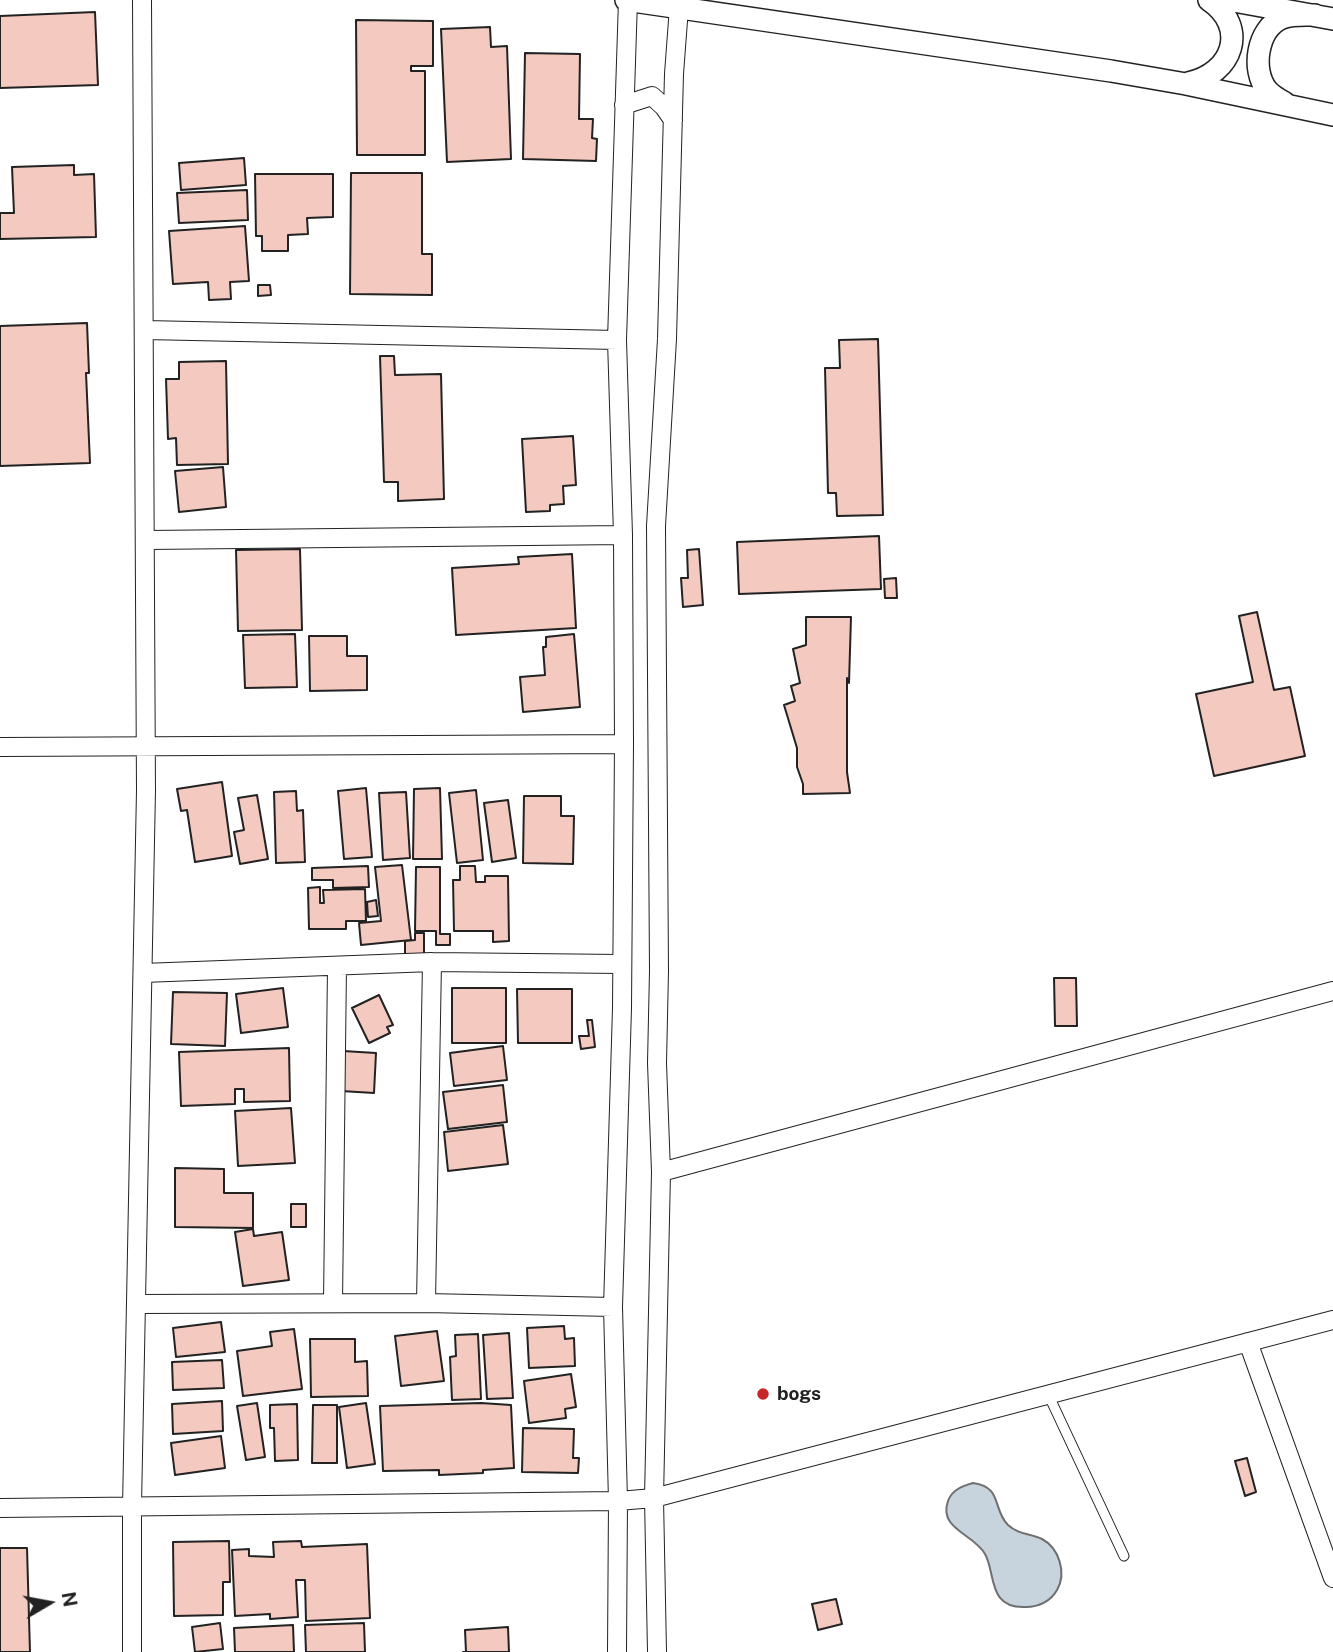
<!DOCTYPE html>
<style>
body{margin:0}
#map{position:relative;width:1333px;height:1652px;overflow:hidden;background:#fff;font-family:"Public Sans",sans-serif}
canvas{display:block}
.north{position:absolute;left:14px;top:1568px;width:70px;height:70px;-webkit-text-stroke:5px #fff;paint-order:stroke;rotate:80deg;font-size:19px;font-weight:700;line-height:28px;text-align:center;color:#222}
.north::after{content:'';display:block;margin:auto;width:24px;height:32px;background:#222;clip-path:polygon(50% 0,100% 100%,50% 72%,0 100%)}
</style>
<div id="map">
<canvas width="1333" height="1652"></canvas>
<div class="north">N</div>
</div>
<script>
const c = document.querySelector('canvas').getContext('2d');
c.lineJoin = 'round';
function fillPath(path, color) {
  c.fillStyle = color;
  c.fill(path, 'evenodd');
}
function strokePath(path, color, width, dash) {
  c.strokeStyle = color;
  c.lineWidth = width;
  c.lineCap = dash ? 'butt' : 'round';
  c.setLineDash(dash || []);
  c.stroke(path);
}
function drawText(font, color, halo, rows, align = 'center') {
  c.font = font + ' "Public Sans",sans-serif';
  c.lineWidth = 5;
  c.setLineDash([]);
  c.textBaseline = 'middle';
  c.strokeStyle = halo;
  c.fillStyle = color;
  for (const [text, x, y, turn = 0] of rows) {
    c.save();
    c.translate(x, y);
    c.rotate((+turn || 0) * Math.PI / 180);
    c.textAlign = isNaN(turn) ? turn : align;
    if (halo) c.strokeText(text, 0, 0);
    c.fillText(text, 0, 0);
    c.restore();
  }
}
const water = new Path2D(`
 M973 1483C1003 1487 992 1509 1008 1525 1019 1535 1030 1533 1042 1539 1059 1548 1067 1573 1057 1590 1051 1601 1039 1607 1026 1607 987 1609 996 1573 985 1554 974 1534 938 1529 948 1501 952 1490 962 1486 973 1483Z`);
const building = new Path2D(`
 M95 12 98 85 0 88V16Z
 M356 20 433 21V66H411V71H425V155H357Z
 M490 27 491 47 507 46 511 159 447 162 441 29Z
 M525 53 580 54 579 119H593L592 138 597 139 596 161 523 159Z
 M244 158 246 185 181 190 179 163Z
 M74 165V175L94 174 96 237 0 239V213H14L12 167Z
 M351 173H422V254H432V295L350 294Z
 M255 174H333V217L307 218 308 234 288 235V251H262V236H256Z
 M247 190 248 220 179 223 177 193Z
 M245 226 249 281 230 282 231 299 209 300 208 282 173 284 169 231Z
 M258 285H270L271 295 258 296Z
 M87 323 89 373H86L90 463 0 466V326Z
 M878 339 883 515 837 516 836 493H828L825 368H840L839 340Z
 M380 356H394L395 375 441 374 444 499 398 501V482H384Z
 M226 361 228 464 177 465 176 438 168 439 166 379H179V362Z
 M573 436 576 485 563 486 564 504 550 505V511L526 512 522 439Z
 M223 467 226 507 179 512 175 471Z
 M879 536 881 589 739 594 737 542Z
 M300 549 302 630 238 631 236 550Z
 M699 549 703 605 683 607 681 578H688L687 550Z
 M572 554 576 628 456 635 452 568 519 564 518 557Z
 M896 578 897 598H885L884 579Z
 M1257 612 1274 690 1290 687 1305 756 1214 776 1196 694 1253 682 1239 616Z
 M806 617H851L849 683 847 678V772L850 793 803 794V784L797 767V748L784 705 795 701 791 686 800 683 793 649 806 645Z
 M295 634 297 687 245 688 243 635Z
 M574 634 580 707 523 712 520 677 545 675 543 647H546V637Z
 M309 636H347V656H367V690L310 691Z
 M222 782 232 856 195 862 187 810 181 811 177 789Z
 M366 788 372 857 344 859 338 791Z
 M440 788 442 859H413L414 789Z
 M476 790 483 860 457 863 449 793Z
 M296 791 297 811 303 810 305 862 276 863 274 792Z
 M406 792 410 858 383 860 379 793Z
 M257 795 268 859 240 864 234 832 244 830 238 798Z
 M524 796H561V816H574L573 864 523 863Z
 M508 800 516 858 492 862 484 803Z
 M402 865 411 940 361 945 359 923 381 921 375 867Z
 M368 866 369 887 333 888V880H312V868Z
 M460 866H475L476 882H485V876H508L509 941 493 942V931H454L453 880H460Z
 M416 867H440V934H450V945H436V931H415Z
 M320 887V903H324L323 890 365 889 366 921H346V929H309L308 888Z
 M376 900 378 916 368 917 367 902Z
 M415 933H424V954H405V941L415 940Z
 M1054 978H1076L1077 1026H1055Z
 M283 988 288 1027 241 1033 236 994Z
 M452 988H506V1043H452Z
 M517 989H572V1043H518Z
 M173 992 227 993 225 1046 171 1044Z
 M379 995 393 1025 387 1027 390 1033 369 1043 352 1008Z
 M587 1020H592L595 1047 581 1049 579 1036H589Z
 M503 1046 507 1080 454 1086 450 1053Z
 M289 1048 290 1101 244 1102V1089H235V1104L181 1106 179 1052Z
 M343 1051 376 1053 374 1093 341 1091Z
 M503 1085 507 1122 448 1129 443 1092Z
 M291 1108 295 1163 238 1166 235 1111Z
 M503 1125 508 1164 448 1171 444 1132Z
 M175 1168 224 1169V1193H253V1228L175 1227Z
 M291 1204H306V1227H291Z
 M253 1229 254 1236 282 1232 289 1280 243 1286 235 1232Z
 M221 1322 225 1352 176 1357 173 1328Z
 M564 1326 565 1339 574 1338 575 1366 529 1368 527 1328Z
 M294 1329 302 1389 243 1396 237 1351 272 1346 270 1332Z
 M437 1331 444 1381 401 1386 395 1336Z
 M509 1333 513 1398 487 1399 483 1335Z
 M478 1334 481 1399 452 1400 450 1357 456 1356 455 1335Z
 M310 1339H355V1362L367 1361 368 1396 311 1397Z
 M222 1360 224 1388 173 1390 172 1362Z
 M571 1374 576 1407 565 1409 566 1418 529 1423 524 1381Z
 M222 1401 223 1431 173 1434 172 1404Z
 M257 1403 265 1457 246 1460 237 1406Z
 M366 1403 375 1464 347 1468 339 1407Z
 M481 1403 511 1405 514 1468 483 1470V1473L439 1475V1470L383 1471 380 1406Z
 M297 1404 298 1460 275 1461 274 1428H270V1405Z
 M313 1405H337V1463H312Z
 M523 1428 574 1429 573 1458H579L578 1473 522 1472Z
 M221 1436 225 1468 175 1475 171 1443Z
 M1247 1458 1256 1492 1245 1496 1235 1461Z
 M229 1541 230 1582H223V1615L174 1616 173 1542Z
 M301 1541 302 1547 367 1544 370 1618 306 1621 305 1580H296L298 1617 270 1619V1614L235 1616 232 1550 249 1549V1556L274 1557 273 1542Z
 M0 1548H27L30 1652H0Z
 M836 1599 842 1624 818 1630 812 1604Z
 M220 1623 223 1649 195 1652 192 1627Z
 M364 1623 365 1652H306L305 1625Z
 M293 1625 294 1652H235L234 1628Z
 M508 1627 509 1652H463H466L465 1630Z`);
const service = new Path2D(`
 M1048 1394 1124 1556`);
const minor = new Path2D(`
 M624 105 652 96 664 107 673 120
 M145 330 617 340
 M147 540 623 535
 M0 747 624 744
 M143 973 432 962 621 964
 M661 1172 1333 991
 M333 1303 337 966
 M426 1303 432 962
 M136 1304 426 1303 613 1307
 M1248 1342 1333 1578
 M0 1508 618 1501 654 1498 1333 1320
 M132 1652V1506L146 790 142 0
 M617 1652 618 1501 613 1307 622 1008 624 744 623 535 617 340 628 0
 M657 1652 654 1498 661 1172 657 1063 659 971 656 526 667 339 674 74 679 7`);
const tertiary = new Path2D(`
 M626 0 1111 71 1186 84 1333 115
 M1228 0 1333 19
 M1188 83C1233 74 1249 27 1209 0
 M1285 103C1278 99 1272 96 1267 90 1251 70 1257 29 1282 18 1292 14 1304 15 1315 15`);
const markers = [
 [763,1394,7,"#c62828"]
];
const poiNames = [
 ["bogs",777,1394]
];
fillPath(water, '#c7d3dd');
strokePath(water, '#6f6f6f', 2);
fillPath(building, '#f3c9c0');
strokePath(building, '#222', 2);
strokePath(service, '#222', 11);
strokePath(minor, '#222', 20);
strokePath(tertiary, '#222', 24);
strokePath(service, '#fff', 9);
strokePath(minor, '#fff', 18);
strokePath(tertiary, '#fff', 21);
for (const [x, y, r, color] of markers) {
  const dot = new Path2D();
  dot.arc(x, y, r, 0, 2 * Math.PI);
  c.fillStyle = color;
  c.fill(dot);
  strokePath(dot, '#fff', 2.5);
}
drawText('bold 19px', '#222', '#fff', poiNames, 'left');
</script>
